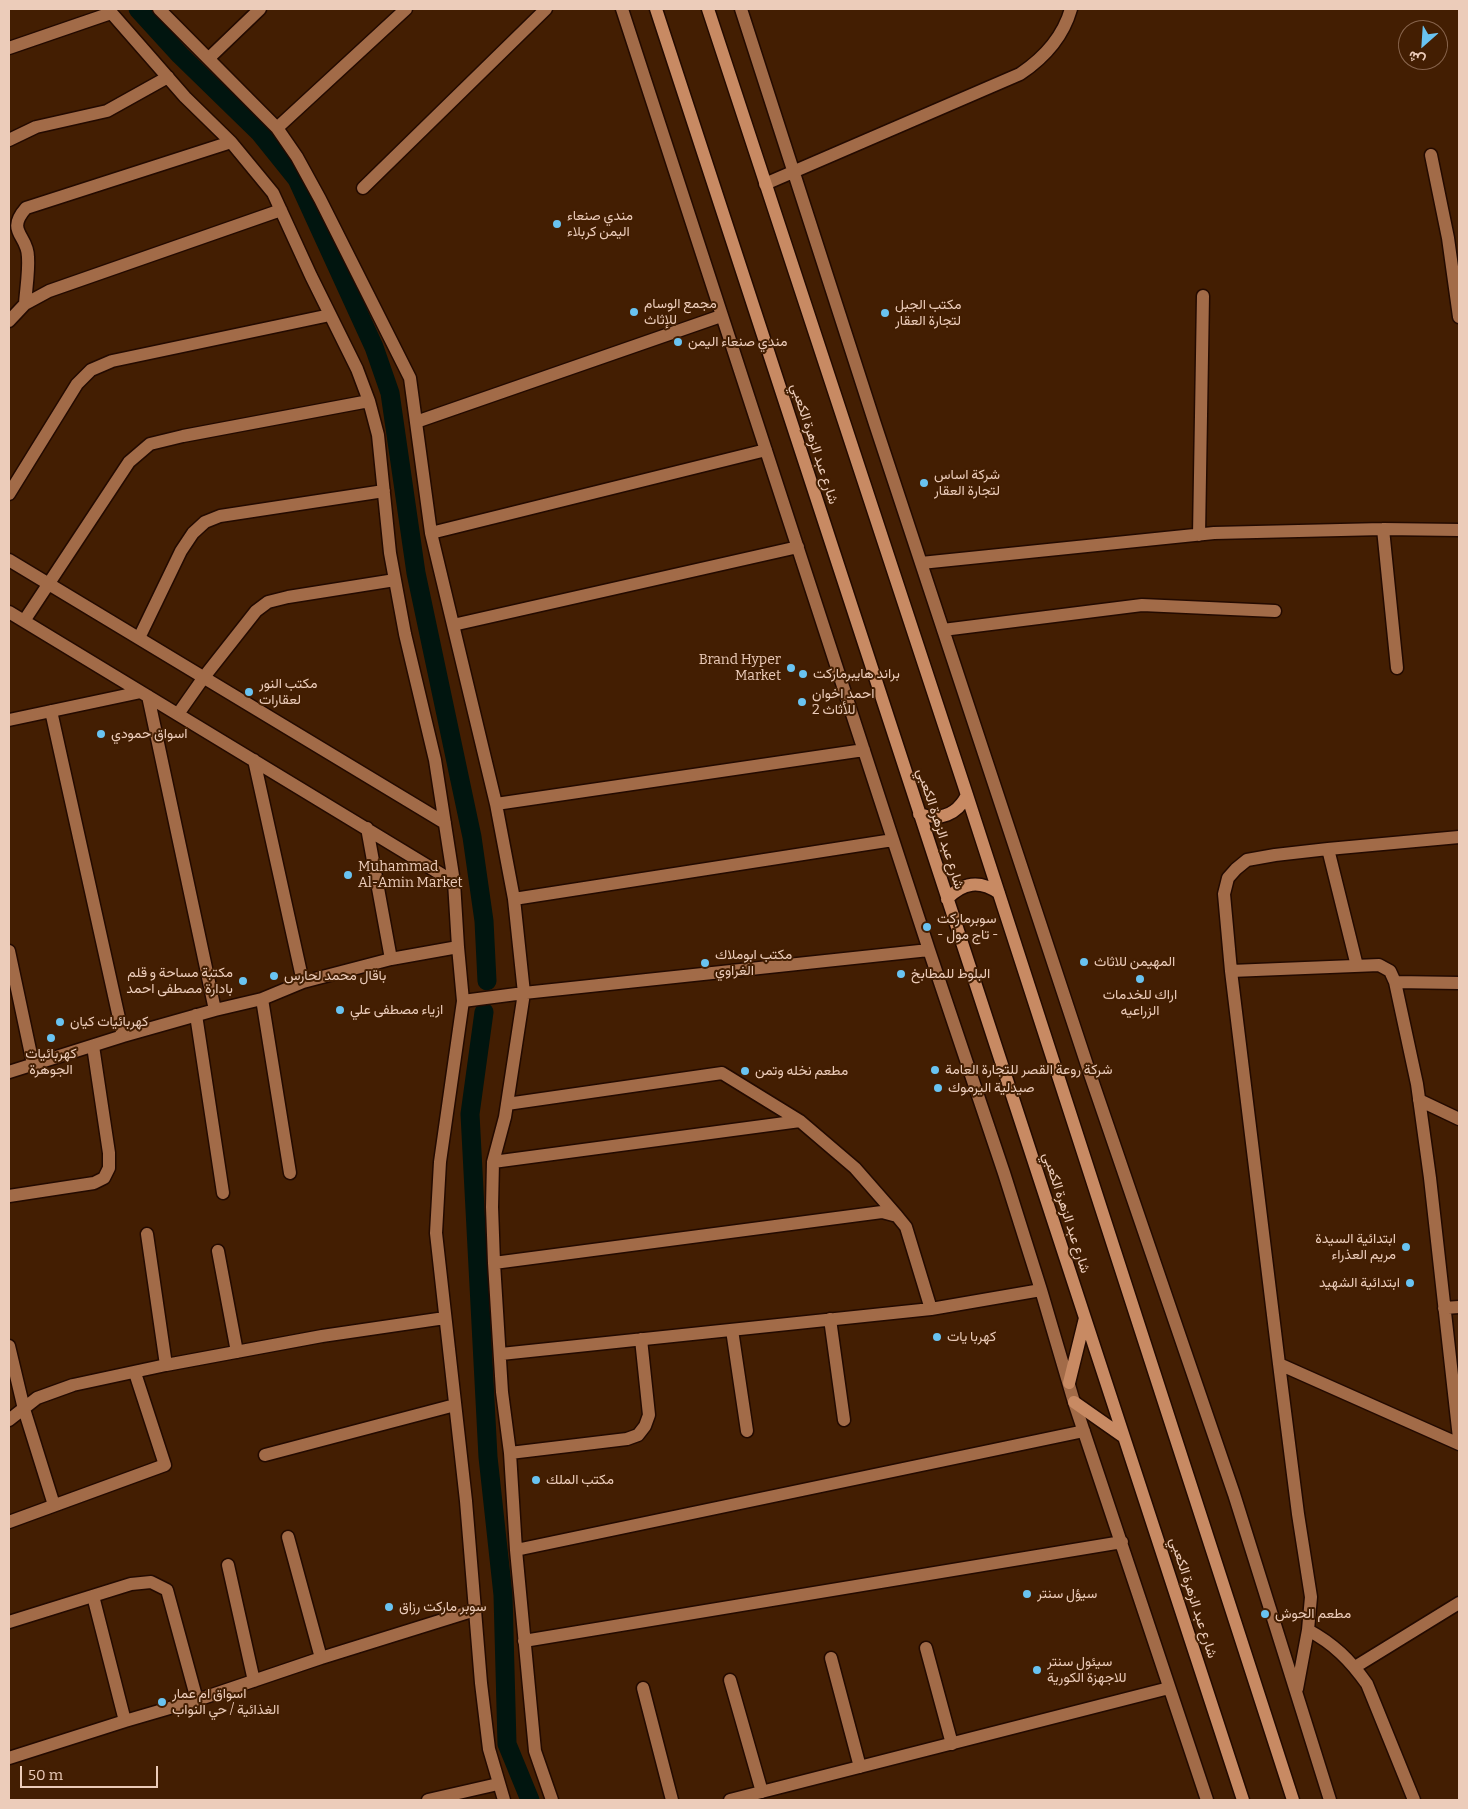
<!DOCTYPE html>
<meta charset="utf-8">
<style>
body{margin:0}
#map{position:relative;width:1468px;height:1809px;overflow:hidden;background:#431e02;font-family:Bitter,Vazirmatn,serif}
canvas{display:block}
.frame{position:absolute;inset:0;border:10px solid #ecccba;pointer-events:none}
.north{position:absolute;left:1398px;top:20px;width:50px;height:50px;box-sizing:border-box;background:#431e02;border:1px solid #87644c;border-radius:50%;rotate:206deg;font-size:14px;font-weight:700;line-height:20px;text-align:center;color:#ecccba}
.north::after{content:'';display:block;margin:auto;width:18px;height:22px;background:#69c3f1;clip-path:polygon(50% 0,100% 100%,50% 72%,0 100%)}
.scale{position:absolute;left:20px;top:1766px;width:138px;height:22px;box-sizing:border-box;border:2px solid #ecccba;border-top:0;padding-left:6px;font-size:15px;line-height:18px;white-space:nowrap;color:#ecccba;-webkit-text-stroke:4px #431e02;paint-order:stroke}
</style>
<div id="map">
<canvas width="1468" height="1809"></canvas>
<div class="frame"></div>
<div class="north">ش</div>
<div class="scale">50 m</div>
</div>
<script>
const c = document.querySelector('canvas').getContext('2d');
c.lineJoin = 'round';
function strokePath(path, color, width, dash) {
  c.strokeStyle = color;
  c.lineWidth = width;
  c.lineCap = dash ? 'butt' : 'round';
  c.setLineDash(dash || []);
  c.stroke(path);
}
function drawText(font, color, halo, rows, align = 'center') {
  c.font = font + ' Bitter,Vazirmatn,serif';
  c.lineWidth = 4;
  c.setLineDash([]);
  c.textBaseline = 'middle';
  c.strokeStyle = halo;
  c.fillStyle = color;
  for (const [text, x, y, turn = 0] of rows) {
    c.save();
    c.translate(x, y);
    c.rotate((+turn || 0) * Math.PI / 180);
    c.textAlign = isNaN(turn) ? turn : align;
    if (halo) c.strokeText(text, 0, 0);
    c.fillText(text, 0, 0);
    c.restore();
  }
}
const canal = new Path2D(`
 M138 9 180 55 260 133 297 179 374 347 390 393 416 573 472 837 484 921 487 981
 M484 1012 470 1114 488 1457 503 1595 507 1744 530 1800`);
const minor = new Path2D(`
 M108 9 185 97 231 142 273 193 311 276 357 369 369 401 378 435 390 553 405 634 435 760 454 882 458 947 463 1001 440 1162 436 1233 466 1501 481 1683 489 1749 504 1800
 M159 9 277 128 297 157 320 199 410 378 431 533 496 804 514 899 524 993 505 1117 493 1162 492 1207 494 1263 502 1392 510 1453 516 1550 535 1751 552 1800
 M622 9 929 950 1004 1173 1041 1290 1074 1402 1207 1800
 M741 9 875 424 1090 1074 1234 1494 1330 1800
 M9 48 111 13
 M209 58 260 9
 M277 128 406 9
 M9 140 36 127 107 111 168 77
 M1431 155 1448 238 1459 317
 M765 184 1020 74C1044 58 1063 37 1071 9
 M363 188 546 9
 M25 304C26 289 29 272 28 257 28 235 5 232 26 208L231 142
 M9 321 25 304 49 291 281 210
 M416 422 721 316
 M9 494 77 384 91 370 112 361 330 315
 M1383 529 1397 668
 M431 533 766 450
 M1199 535 1203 296
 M9 560 445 823
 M921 563 1214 533 1383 529 1459 530
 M9 612 454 882
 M24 621 129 462 150 444 183 436 369 401
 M453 625 798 547
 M943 630 1142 605 1275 611
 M139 638 181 551 193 533 205 522 220 516 384 491
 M148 696 215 1010
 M51 711 123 1036
 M178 714 204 677 256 611 268 602 288 597 395 580
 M9 720 141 692
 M254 760 303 982
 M496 804 864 750
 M367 828 391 959
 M1328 849 1357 966
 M514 899 893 840
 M9 951 33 1064
 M1231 971 1379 965 1390 971 1395 982 1417 1084 1430 1178 1459 1438
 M1395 982 1459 983
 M262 999 290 1173
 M463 1001 524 993 929 950
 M196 1015 223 1193
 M9 1072 123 1036 215 1010 262 999 303 982 391 959 458 947
 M1419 1100 1459 1119
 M507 1104 722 1073 800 1121 855 1168 897 1216
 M493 1162 800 1121
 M9 1196 94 1183 104 1178 109 1168V1153L93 1046
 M147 1234 166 1365
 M218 1251 237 1352
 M494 1263 882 1212 897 1216 906 1227 931 1309
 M1444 1308 1459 1307
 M830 1319 844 1420
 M732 1330 747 1431
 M9 1346 24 1409 54 1505
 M501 1354 931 1309 1041 1290
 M1279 1364 1459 1444
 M9 1420 37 1398 73 1385 166 1365 322 1336 445 1318
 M510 1453 627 1439 638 1435 645 1426 649 1415 641 1339
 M265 1455 455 1405
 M9 1522 165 1465 135 1373
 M288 1537 321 1658
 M516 1550 1084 1431
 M228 1565 254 1681
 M93 1596 125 1721
 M9 1622 131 1584 151 1582 167 1590 197 1700
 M1308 1630C1334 1644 1350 1660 1367 1684L1414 1800
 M524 1641 1122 1542
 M926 1648 952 1744
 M831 1658 860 1767
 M1355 1667 1459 1603
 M730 1680 762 1792
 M643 1688 672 1800
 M1297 1689 1308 1630 1311 1597 1298 1514 1279 1364 1231 971 1224 894 1228 878 1236 869 1247 860 1275 855 1328 849 1459 837
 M9 1758 125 1721 197 1700 321 1658 475 1610
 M428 1800 498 1784
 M730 1800 1169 1688`);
const major = new Path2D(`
 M656 9 1243 1800
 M708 9 967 795 1293 1800
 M919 814C940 821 957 815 967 795
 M947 899C963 882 980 880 999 893
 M1069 1383 1085 1318
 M1074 1402 1124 1437`);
const markers = [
 [557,224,5,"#69c3f1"],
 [634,312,5,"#69c3f1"],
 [885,313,5,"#69c3f1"],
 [678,342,5,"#69c3f1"],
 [924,483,5,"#69c3f1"],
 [791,668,5,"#69c3f1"],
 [803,674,5,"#69c3f1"],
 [249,692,5,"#69c3f1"],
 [802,702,5,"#69c3f1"],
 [101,734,5,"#69c3f1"],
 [348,875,5,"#69c3f1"],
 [927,927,5,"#69c3f1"],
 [1084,962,5,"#69c3f1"],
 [705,963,5,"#69c3f1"],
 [901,974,5,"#69c3f1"],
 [274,976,5,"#69c3f1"],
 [1140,979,5,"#69c3f1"],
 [243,981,5,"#69c3f1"],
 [340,1010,5,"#69c3f1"],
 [60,1022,5,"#69c3f1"],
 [51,1038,5,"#69c3f1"],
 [935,1070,5,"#69c3f1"],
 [745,1071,5,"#69c3f1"],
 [938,1088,5,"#69c3f1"],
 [1406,1247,5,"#69c3f1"],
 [1410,1283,5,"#69c3f1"],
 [937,1337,5,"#69c3f1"],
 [536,1480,5,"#69c3f1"],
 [1027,1594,5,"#69c3f1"],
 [389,1607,5,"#69c3f1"],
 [1265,1614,5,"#69c3f1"],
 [1037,1670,5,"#69c3f1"],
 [162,1702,5,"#69c3f1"]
];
const poiNames = [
 ["مندي صنعاء",567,216],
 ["اليمن كربلاء",567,232],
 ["مجمع الوسام",644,304],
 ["للإثاث",644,320],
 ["مكتب الجبل",895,305],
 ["لتجارة العقار",895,321],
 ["مندي صنعاء اليمن",688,342],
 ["شركة اساس",934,475],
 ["لتجارة العقار",934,491],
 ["Brand Hyper",781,660,"right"],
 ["Market",781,676,"right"],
 ["براند هايبرماركت",813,674],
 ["مكتب النور",259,684],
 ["لعقارات",259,700],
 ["احمد اخوان",812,694],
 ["2 للأثاث",812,710],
 ["اسواق حمودي",111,734],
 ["Muhammad",358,867],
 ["Al-Amin Market",358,883],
 ["سوبرماركت",937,919],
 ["- تاج مول -",937,935],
 ["مكتب ابوملاك",715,955],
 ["الغراوي",715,971],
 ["المهيمن للاثاث",1094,962],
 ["مكتبة مساحة و قلم",233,973,"right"],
 ["بادارة مصطفى احمد",233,989,"right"],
 ["البلوط للمطابخ",911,974],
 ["باقال محمد لحارس",284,976],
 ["اراك للخدمات",1140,995,"center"],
 ["الزراعيه",1140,1011,"center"],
 ["ازياء مصطفى علي",350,1010],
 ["كهربائيات كيان",70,1022],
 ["كهربائيات",51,1054,"center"],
 ["الجوهرة",51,1070,"center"],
 ["شركة روعة القصر للتجارة العامة",945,1070],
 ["مطعم نخله وتمن",755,1071],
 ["صيدلية اليرموك",948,1088],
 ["ابتدائية السيدة",1396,1239,"right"],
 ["مريم العذراء",1396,1255,"right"],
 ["ابتدائية الشهيد",1400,1283,"right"],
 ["كهربا يات",947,1337],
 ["مكتب الملك",546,1480],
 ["سيؤل سنتر",1037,1594],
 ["سوبر ماركت رزاق",399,1607],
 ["مطعم الحوش",1275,1614],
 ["سيئول سنتر",1047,1662],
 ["للاجهزة الكورية",1047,1678],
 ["اسواق ام عمار",172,1694],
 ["الغذائية / حي النواب",172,1710]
];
const streetNames = [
 ["شارع عبد الزهرة الكعبي",814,444,72],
 ["شارع عبد الزهرة الكعبي",940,829,72],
 ["شارع عبد الزهرة الكعبي",1066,1213,72],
 ["شارع عبد الزهرة الكعبي",1193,1598,72]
];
strokePath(canal, '#01150f', 19);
strokePath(minor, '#230a00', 15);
strokePath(major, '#230a00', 15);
strokePath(minor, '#a26b48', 12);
strokePath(major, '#c88a63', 12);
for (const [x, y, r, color] of markers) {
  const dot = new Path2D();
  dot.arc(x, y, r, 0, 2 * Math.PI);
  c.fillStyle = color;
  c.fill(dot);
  strokePath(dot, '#431e02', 2);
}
drawText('14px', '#ecccba', '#431e02', poiNames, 'left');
drawText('14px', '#ecccba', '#431e02', streetNames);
</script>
